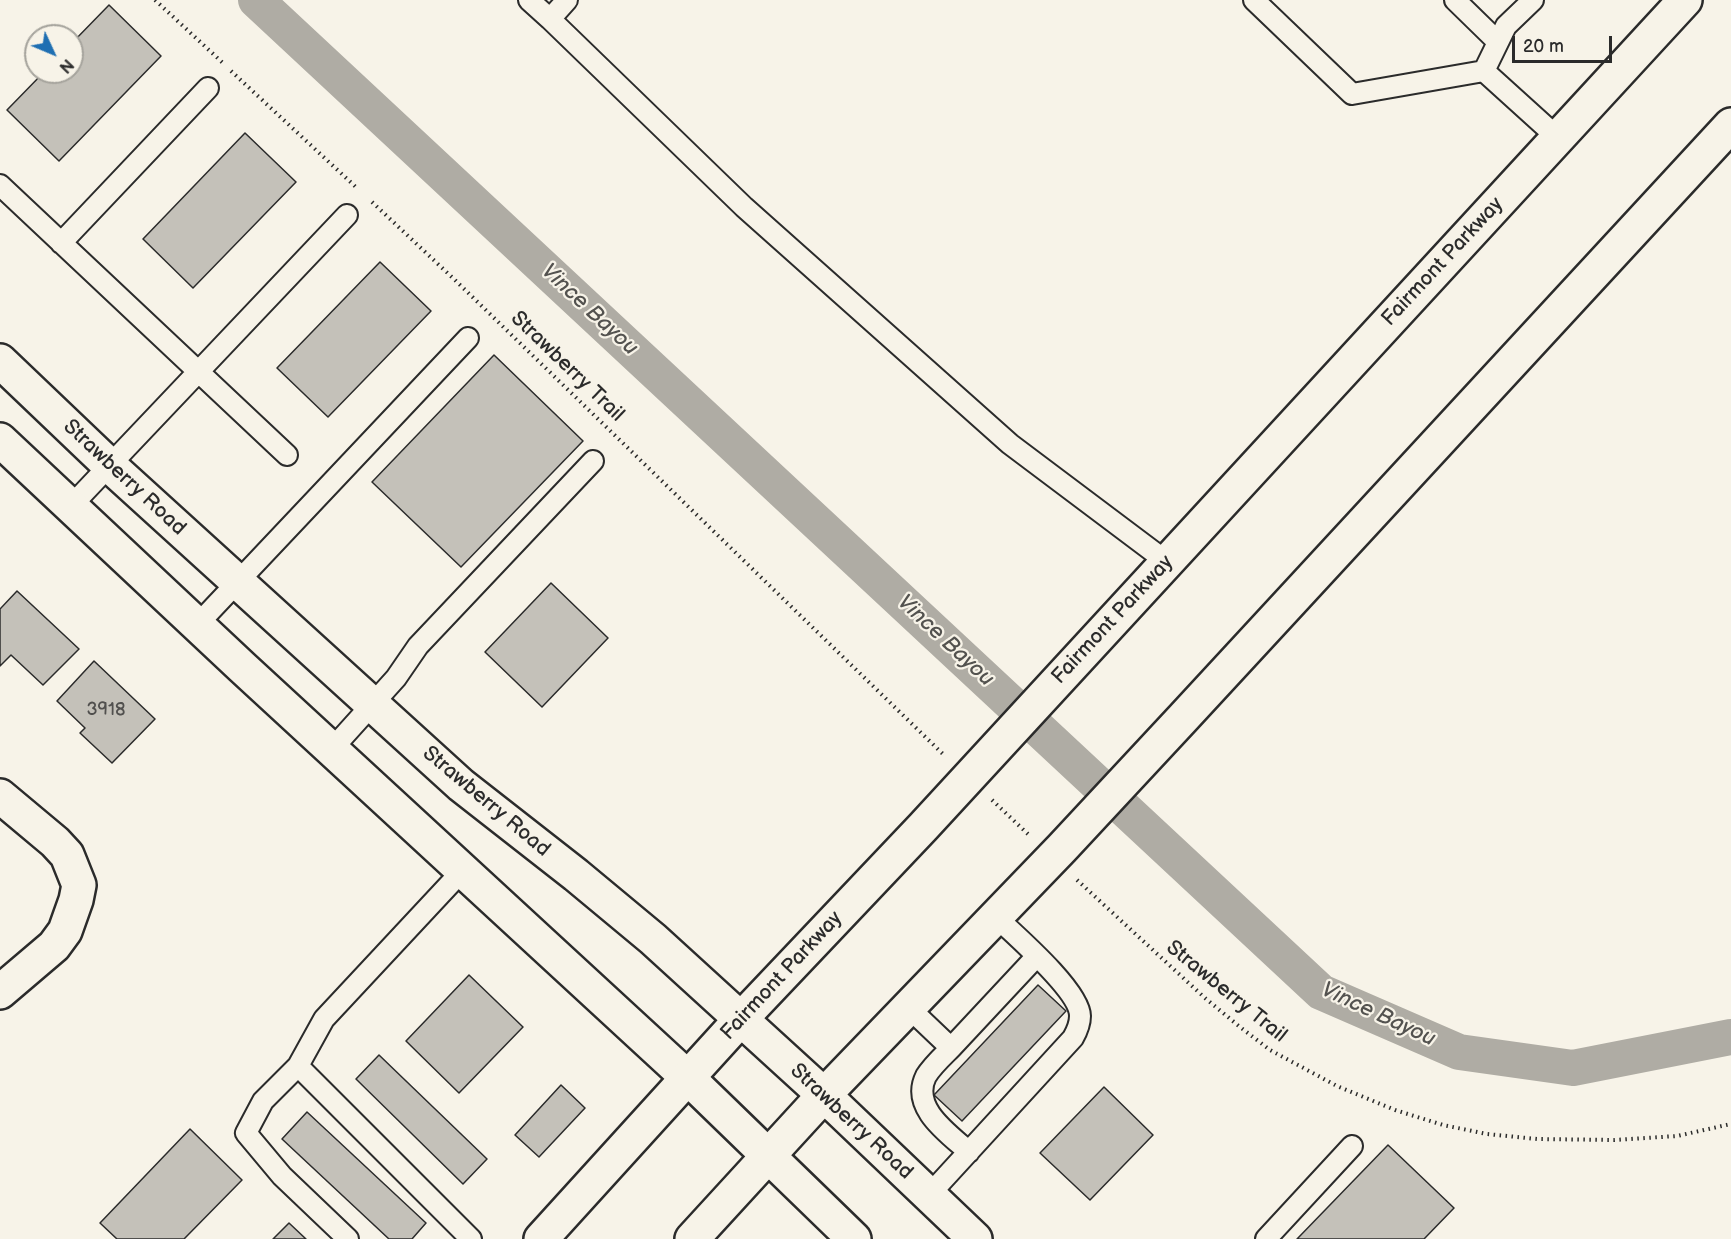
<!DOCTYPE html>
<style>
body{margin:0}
#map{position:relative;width:1731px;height:1239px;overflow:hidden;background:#f7f3e8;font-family:"Balsamiq Sans",sans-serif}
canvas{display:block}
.north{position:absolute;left:24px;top:24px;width:60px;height:60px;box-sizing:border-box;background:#f7f3e8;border:2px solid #a5a39c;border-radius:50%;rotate:134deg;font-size:16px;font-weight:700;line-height:24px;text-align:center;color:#2b2b2b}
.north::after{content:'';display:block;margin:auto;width:21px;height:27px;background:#1f6fb2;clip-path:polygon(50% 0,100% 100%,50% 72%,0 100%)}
.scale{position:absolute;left:1512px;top:36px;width:100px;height:27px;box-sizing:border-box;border:3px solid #2b2b2b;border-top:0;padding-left:8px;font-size:18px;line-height:21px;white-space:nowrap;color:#2b2b2b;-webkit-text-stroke:4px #f7f3e8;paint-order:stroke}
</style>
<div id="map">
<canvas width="1731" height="1239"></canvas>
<div class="north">N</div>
<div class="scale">20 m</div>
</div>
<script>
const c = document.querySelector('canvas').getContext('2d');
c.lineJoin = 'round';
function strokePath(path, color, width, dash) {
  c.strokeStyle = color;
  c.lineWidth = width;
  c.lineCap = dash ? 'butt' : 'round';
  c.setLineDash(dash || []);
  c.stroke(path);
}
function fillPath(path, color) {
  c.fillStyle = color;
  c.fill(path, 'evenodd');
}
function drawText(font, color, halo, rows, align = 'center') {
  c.font = font + ' "Balsamiq Sans",sans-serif';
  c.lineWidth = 4.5;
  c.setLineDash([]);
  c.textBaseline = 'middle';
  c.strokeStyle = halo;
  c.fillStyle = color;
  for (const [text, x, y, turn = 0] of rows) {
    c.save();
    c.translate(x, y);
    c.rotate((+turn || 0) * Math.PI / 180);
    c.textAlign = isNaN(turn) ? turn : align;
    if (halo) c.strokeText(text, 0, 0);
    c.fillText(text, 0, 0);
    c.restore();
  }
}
const canal = new Path2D(`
 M256 0 1321 992 1459 1052 1573 1068 1731 1037`);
const building = new Path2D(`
 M109 5 161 56 59 161 7 110 44 72H72V43Z
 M245 133 296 182 193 288 143 239Z
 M380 262 431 311 328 417 277 368Z
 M494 355 583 441 461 567 372 482Z
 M551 583 608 638 542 707 485 652Z
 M17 591 79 649 43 685 11 655 0 666V609Z
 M94 661 155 719 112 763 80 733 85 728 57 701Z
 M469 975 523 1027 459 1093 406 1041Z
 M1038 985 1066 1011 962 1121 934 1095Z
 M379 1055 487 1159 463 1184 356 1079Z
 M561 1085 585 1108 539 1157 515 1135Z
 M1104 1087 1153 1135 1090 1200 1040 1153Z
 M307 1112 426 1223 412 1239H389L282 1139Z
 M190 1129 242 1180 184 1239H117L100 1223Z
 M1388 1145 1454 1208 1424 1239H1297Z
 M289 1223 306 1239H273Z`);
const path = new Path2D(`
 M155 0 224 64
 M231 71 358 189
 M372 202 456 281 945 756
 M992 800 1030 836
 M1077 880 1205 998 1240 1027 1270 1050 1337 1086 1395 1110 1443 1125 1487 1134 1537 1139 1614 1140 1677 1136 1731 1124`);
const service = new Path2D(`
 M529 0 550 19
 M567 0 550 19 744 207 1010 444 1167 562
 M1254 0 1352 94 1484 71 1558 138
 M1455 0 1498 42
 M1484 71 1506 26 1533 0
 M0 185 287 455
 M61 243 208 88
 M71 506 347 215
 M197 625 468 338
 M332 749 396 678 418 646 593 461
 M463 870 324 1019 298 1066 471 1239
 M909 1008 951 1048 1036 957
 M951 1048C943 1056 932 1066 926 1076 910 1108 949 1134 969 1152
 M298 1066 263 1101 246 1133 282 1176 348 1239
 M929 1195 1073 1038C1077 1031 1080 1024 1080 1016 1080 991 1015 935 996 917
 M1266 1239 1352 1146`);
const minor = new Path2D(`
 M0 796 55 842 67 855 79 885 76 900 65 931 54 946 0 992`);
const tertiary = new Path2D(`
 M0 361 109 465 461 785 576 875 653 939 824 1095 975 1239
 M0 440 242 667 688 1078 854 1239`);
const secondary = new Path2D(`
 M541 1239 740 1020 923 827 1685 0
 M692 1239 824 1095 1062 848 1183 718 1731 125`);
const numberNames = [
 ["3918",106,710]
];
const streetNames = [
 ["Fairmont Parkway",1443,262,-47],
 ["Strawberry Trail",567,367,44],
 ["Strawberry Road",124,478,43],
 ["Fairmont Parkway",1113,620,-47],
 ["Strawberry Road",486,802,40],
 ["Fairmont Parkway",782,976,-47],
 ["Strawberry Trail",1226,992,39],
 ["Strawberry Road",851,1122,43]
];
const waterNames = [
 ["Vince Bayou",589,310,43],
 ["Vince Bayou",945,641,43],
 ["Vince Bayou",1378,1015,25]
];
strokePath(canal, '#afaca4', 36);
fillPath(building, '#c4c1b9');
strokePath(building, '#2b2b2b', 1.5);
strokePath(service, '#2b2b2b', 24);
strokePath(minor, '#2b2b2b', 38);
strokePath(tertiary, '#2b2b2b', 38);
strokePath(secondary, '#2b2b2b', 38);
strokePath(path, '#2b2b2b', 4, [1.5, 4.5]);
strokePath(service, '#f7f3e8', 20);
strokePath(minor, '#f7f3e8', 33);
strokePath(tertiary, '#f7f3e8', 33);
strokePath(secondary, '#f7f3e8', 33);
drawText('18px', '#51504e', null, numberNames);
drawText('21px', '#2b2b2b', '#f7f3e8', streetNames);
drawText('italic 22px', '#53524f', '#f7f3e8', waterNames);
</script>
